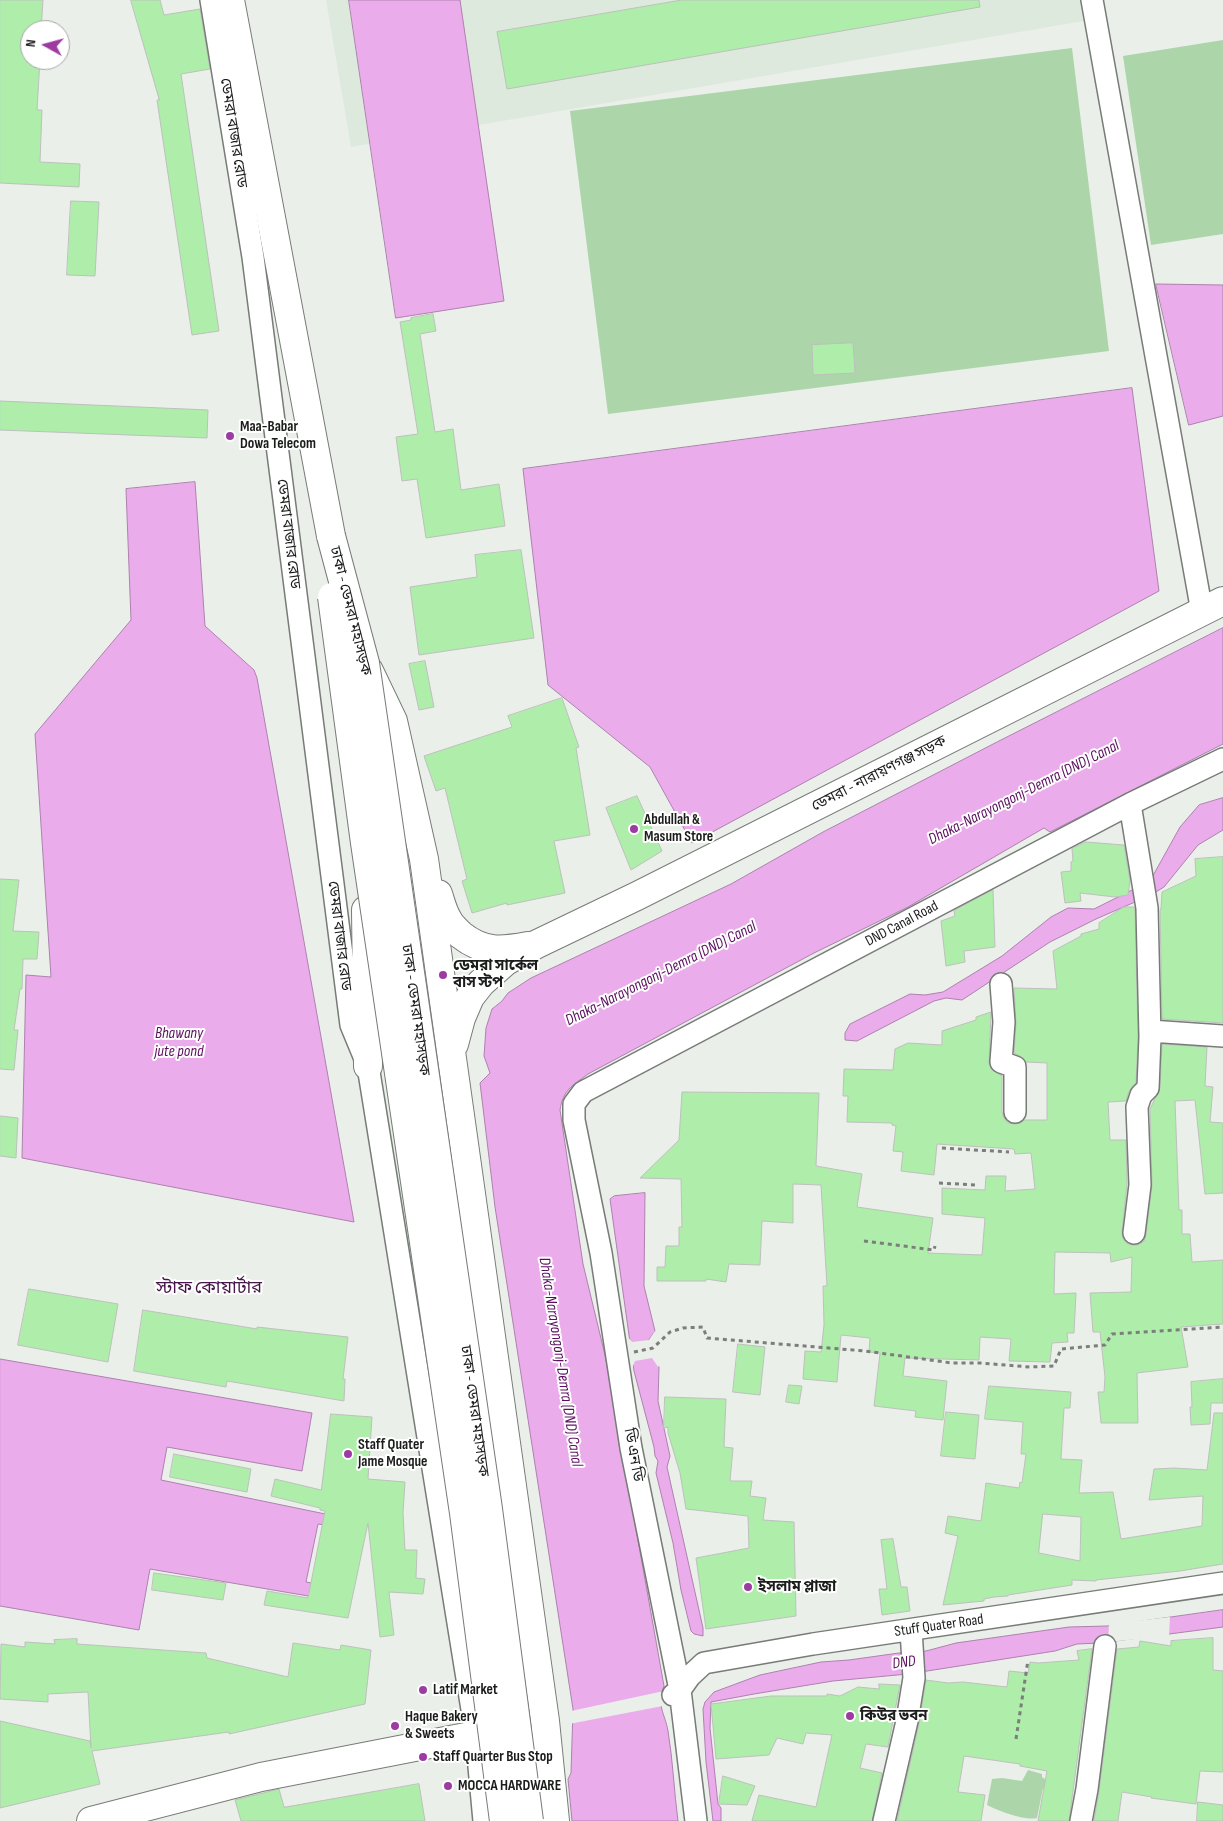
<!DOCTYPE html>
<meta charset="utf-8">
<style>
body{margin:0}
#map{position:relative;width:1223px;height:1821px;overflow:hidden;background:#eaefea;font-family:"Sofia Sans Condensed",sans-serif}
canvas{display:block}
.north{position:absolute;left:20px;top:20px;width:50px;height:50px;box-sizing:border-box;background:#fff;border:1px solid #a4a5a4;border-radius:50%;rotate:277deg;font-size:14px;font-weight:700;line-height:20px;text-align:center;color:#1b1d1b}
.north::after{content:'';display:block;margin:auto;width:18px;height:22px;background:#9d3ba2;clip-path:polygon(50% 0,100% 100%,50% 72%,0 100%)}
</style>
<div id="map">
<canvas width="1223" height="1821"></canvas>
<div class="north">N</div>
</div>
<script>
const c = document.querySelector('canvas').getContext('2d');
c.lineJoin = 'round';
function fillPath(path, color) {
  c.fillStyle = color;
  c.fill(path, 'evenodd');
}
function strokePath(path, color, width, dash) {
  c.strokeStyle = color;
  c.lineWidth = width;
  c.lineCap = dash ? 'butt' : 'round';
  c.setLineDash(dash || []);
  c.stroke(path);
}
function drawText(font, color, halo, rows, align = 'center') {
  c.font = font + ' "Sofia Sans Condensed","Noto Sans Bengali",sans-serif';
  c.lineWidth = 4;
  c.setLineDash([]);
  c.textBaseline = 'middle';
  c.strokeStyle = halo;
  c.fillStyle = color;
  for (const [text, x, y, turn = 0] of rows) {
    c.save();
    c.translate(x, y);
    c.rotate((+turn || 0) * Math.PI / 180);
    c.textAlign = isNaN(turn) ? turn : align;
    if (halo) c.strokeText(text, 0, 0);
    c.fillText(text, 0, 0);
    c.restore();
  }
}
const built = new Path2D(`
 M326 0H1101V18L351 147Z`);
const green = new Path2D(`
 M1223 40V234L1151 245 1123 56Z
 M1072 48 1109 351 608 414 570 111Z
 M1028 1770 1042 1774V1777L1050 1783V1788H1043L1037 1818C1026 1821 998 1811 987 1805L992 1779 1002 1778 1022 1781Z`);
const water = new Path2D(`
 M349 0H460L504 301 396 318Z
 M1156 284 1223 285V416L1189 425Z
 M1132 388 1159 591 692 843 650 767 548 685 523 469Z
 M195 482 205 626 254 670 257 678 354 1222 22 1158 26 975 51 977 35 734 131 620 126 489Z
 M1223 628V744L1050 832 1044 828 908 907 814 953 588 1074C572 1086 563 1090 560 1110L583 1264 605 1355 664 1686C656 1706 665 1713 668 1731 673 1761 674 1791 678 1821H572L568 1779 571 1773 573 1709 495 1207 480 1083 490 1073 484 1056 486 1028 492 1009 502 1001 508 993 531 978 731 884 823 832 997 742Z
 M1223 798V830L1198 845 1164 887 1151 895 1096 919 1050 942 962 1000 946 998 934 1001 857 1041 845 1040V1033L850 1024 910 994 925 995 943 992 1002 956 1051 917 1068 908 1094 909 1150 881 1180 827 1199 805Z
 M645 1193 644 1286 655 1331 648 1341 653 1358 659 1367 658 1401 670 1456 667 1467 703 1628V1636L694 1634 691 1631 681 1590 673 1543 656 1473 658 1461 655 1456 654 1447 634 1371 610 1199 614 1196Z
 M0 1359 312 1413 302 1471 167 1447 161 1480 335 1516 333 1526 318 1524 306 1582 322 1585 320 1598 150 1569 139 1630 0 1606Z
 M1223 1610V1627L1100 1643 1077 1644 1055 1651 908 1674 833 1681 754 1694 711 1702 710 1728 718 1804 721 1808V1821H713L706 1762 703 1709 705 1702 714 1692 760 1675 821 1662 849 1660 899 1653 926 1651 956 1643 1069 1627 1107 1626Z`);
const pier = new Path2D(`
 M655 1331 656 1333 650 1341 659 1366 658 1367 652 1358 635 1361 631 1371 627 1336 632 1342 649 1340Z
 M1170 1617 1169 1636 1108 1642 1109 1624Z
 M664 1691 663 1706 569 1724 571 1711Z`);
const building = new Path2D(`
 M0 0H43L41 30H30V60H40L37 110H42L40 162 80 164 79 187 0 183Z
 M131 0H160L164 15 200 9 210 69 181 74 219 331 192 335 157 100H159Z
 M682 0H979L980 7 507 89 497 32Z
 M71 201 99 202 95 276 67 275Z
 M433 314 436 331 420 334 435 432 453 429 461 490 499 484 505 526 426 538 417 479 402 481 396 437 418 434 400 322 411 320V318Z
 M853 343 855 373 813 375 812 345Z
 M0 401 208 410 207 438 0 430Z
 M521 550 534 638 419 655 410 587 477 577 475 555Z
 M425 661 434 707 419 710 409 664Z
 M562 698 579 747 576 748 590 835 554 841 565 893 507 905V903L472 913 462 881 467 879 445 788 436 791 424 756 512 727 508 716Z
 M637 796 662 851 631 870 606 808Z
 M1086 842 1124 845 1130 881 1128 895 1115 897 1080 893 1081 901 1065 903 1061 872 1071 871V862L1073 861 1072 849Z
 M1223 857V1023L1162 1019 1160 909H1161L1162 892 1196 876 1195 859Z
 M0 879 19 880 13 931 39 932 37 959H23L22 989H20L14 1030H18L14 1070 0 1069Z
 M993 890 995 947 964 951 965 962 946 966 941 921 955 916 954 911Z
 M1124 907H1134L1135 909 1138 1037 1136 1083 1129 1091 1126 1101 1108 1102 1110 1140H1126L1127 1184 1122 1232 1123 1238 1126 1243 1132 1245H1138L1144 1241 1146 1235 1152 1185 1150 1109 1160 1088 1162 1044 1207 1047 1205 1086 1213 1087 1210 1122 1223 1123V1193L1205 1194 1195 1100 1175 1101 1179 1210H1182V1234H1190L1192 1262 1223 1260V1324L1181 1327 1188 1367 1137 1373 1138 1423H1101L1098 1392H1104L1105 1377 1100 1332H1093L1090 1293 1131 1292 1132 1257 1111 1262 1110 1253 1055 1252 1054 1294 1076 1293 1074 1333H1067L1068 1342 1052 1343 1050 1362 1009 1361 1011 1339 980 1337 979 1360 905 1358 903 1376 947 1381 943 1420 915 1417 916 1411 874 1406 880 1353 869 1352 870 1338 841 1335 837 1382 803 1379 805 1351 821 1352 824 1325 823 1286H827L821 1185 793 1184V1223L762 1221 760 1265 729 1264 726 1282 706 1279V1281H657V1267H665L666 1246H679V1227H682L681 1179 640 1178 679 1140 682 1092 819 1093 816 1166 862 1174 857 1207 933 1218 928 1253 982 1255 985 1218 942 1214V1188L985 1190 986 1176H1006L1005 1191 1035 1189 1031 1153 1015 1154 1014 1149 937 1144 934 1175 901 1171 903 1152 893 1151 896 1126 892 1125V1123L847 1122 848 1096H843L844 1069 893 1070 895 1049 908 1043 942 1045V1031L976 1020V1017L991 1012 989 1062 991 1069 1002 1076V1112L1004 1118 1008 1123 1015 1124 1021 1123 1024 1120H1047V1063L1026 1062 1020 1056 1014 1053 1016 1023 1014 988 1057 989 1053 951 1081 936V934L1099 929V923Z
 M0 1116 18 1118 16 1158 0 1156Z
 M29 1289 118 1304 108 1362 18 1345Z
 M143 1310 257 1329V1327L348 1337 343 1379H345L344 1401 227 1381 226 1387 134 1371Z
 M738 1344 765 1347 760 1395 733 1392Z
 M1223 1379V1403H1211L1210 1424 1191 1425 1190 1407H1192L1191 1382Z
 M789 1385 802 1386 799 1404 786 1402Z
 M989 1386 1071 1392 1070 1408H1064L1061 1459 1082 1460 1079 1493 1113 1492 1121 1539 1202 1526 1203 1496 1149 1500 1154 1469 1174 1468 1207 1470 1214 1413H1223V1564L1180 1571 1096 1580V1581L1072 1580V1585L1008 1595V1596L994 1597 984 1599V1601L943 1605 958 1536 945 1533 948 1516 981 1521 986 1483 1019 1488 1020 1482 1022 1483 1026 1454H1021L1023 1422 985 1419ZM1043 1514 1081 1517 1080 1561 1039 1553Z
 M665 1397 726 1399 724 1447 733 1448 730 1481H752L750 1496 766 1498 763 1520 794 1522 796 1616 706 1629 696 1558 749 1548 748 1516 686 1509 680 1473 668 1433V1427L664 1428Z
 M946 1412 979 1415 975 1459 941 1456Z
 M331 1414 372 1417 368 1479 405 1482 403 1513 405 1550H417L416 1578 425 1579 423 1594 389 1592 394 1635 380 1637 368 1523 348 1618 264 1605 267 1591 308 1598 325 1511 320 1510V1508L271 1496 275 1479 321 1490Z
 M174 1454 251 1469 247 1492 170 1477Z
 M893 1539 901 1587H907L910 1611 882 1615 879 1589H887L881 1540Z
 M154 1573 226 1583 223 1600 152 1590Z
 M1213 1638V1670L1223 1671V1772L1200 1771 1196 1804 1151 1798 1152 1797 1122 1792 1118 1821H1094L1099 1791 1117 1649 1139 1647 1140 1641 1171 1646V1641Z
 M77 1639V1644L206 1653 207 1658 288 1677 293 1643 340 1650 341 1645 371 1650 365 1704 229 1734V1732L92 1751 100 1784 0 1808V1721L90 1741 91 1748 88 1692 48 1694V1702L0 1699 1 1644 25 1647V1642L55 1644 54 1640Z
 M1092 1649 1069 1821H1038L1047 1771 1020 1766V1764L964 1756 958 1792 985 1795 981 1821H897L919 1724 926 1680 948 1683 963 1682 1007 1687 1009 1671 1028 1673 1030 1662 1038 1663 1079 1660 1077 1651Z
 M879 1684 900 1685 888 1747 866 1744 860 1768 882 1773 872 1821H752L759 1795 816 1807 832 1735 806 1733 803 1744 777 1738 769 1755 716 1759 711 1704 771 1696H827V1694L840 1696 858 1687 879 1689Z
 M723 1776 755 1786 747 1805 719 1804Z
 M419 1784 425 1821H241L235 1800 279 1789 284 1807Z
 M1198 1802 1223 1805V1821H1197Z`);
const path = new Path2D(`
 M942 1148 1009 1152
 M939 1183 976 1185
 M864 1241 934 1250 935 1246
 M634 1352 653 1348 670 1332 683 1328 703 1327 707 1338 865 1351 952 1363H980L1030 1367 1054 1366 1061 1349 1105 1345 1112 1334 1223 1327
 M1016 1739 1028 1660`);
const minor = new Path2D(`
 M211 0 253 257 351 1025 368 1066 476 1734 484 1821
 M1092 0 1202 612
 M1130 804 1147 908 1150 1037 1148 1088 1141 1095 1137 1107 1140 1185 1134 1233
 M1001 984 1004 1022 1001 1062 1015 1067V1112
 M1150 1031 1223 1036
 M673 1695 680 1690 690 1676 704 1663 813 1644 1223 1583
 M696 1821 680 1690 631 1448 601 1253 574 1120V1104L583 1092 1130 804 1223 759
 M884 1821 907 1721 914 1678 911 1630
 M1081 1821 1087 1789 1105 1646`);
const major = new Path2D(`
 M230 0 331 536
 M369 671 393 721 424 859 545 1721 555 1821
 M438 894C441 903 443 912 448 920 451 926 456 930 461 935 484 953 501 951 528 946
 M366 910 368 1066
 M454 1044 461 1018 470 997 481 983 506 961 535 945 637 896 1223 601
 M91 1821 261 1777 517 1727`);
const majorBridge = new Path2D(`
 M331 536 365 663 488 1509 529 1821
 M332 597 365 843 464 1513 504 1821`);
const markers = [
 [230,436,5,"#9d3ba2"],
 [634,829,5,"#9d3ba2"],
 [443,975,5,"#9d3ba2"],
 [348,1454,5,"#9d3ba2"],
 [748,1587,5,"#9d3ba2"],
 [423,1690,5,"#9d3ba2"],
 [850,1716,5,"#9d3ba2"],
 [395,1726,5,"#9d3ba2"],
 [423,1757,5,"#9d3ba2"],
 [448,1786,5,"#9d3ba2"]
];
const streetNames = [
 ["ডেমরা বাজার রোড",233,133,81],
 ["ডেমরা বাজার রোড",288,534,83],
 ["ঢাকা - ডেমরা মহাসড়ক",350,611,76],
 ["ডেমরা - নারায়ণগঞ্জ সড়ক",879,774,-27],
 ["DND Canal Road",902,924,-28],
 ["ডেমরা বাজার রোড",339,936,83],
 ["ঢাকা - ডেমরা মহাসড়ক",415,1010,82],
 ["ঢাকা - ডেমরা মহাসড়ক",474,1411,82],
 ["ডি এন ডি",633,1455,80],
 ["Stuff Quater Road",939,1626,-8]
];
const poiNames = [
 ["Maa-Babar",240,427],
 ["Dowa Telecom",240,444],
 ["Abdullah &",644,820],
 ["Masum Store",644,837],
 ["ডেমরা সার্কেল",453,966],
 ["বাস স্টপ",453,983],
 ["Staff Quater",358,1445],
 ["Jame Mosque",358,1462],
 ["ইসলাম প্লাজা",758,1587],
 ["Latif Market",433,1690],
 ["কিউর ভবন",860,1716],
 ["Haque Bakery",405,1717],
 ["& Sweets",405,1734],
 ["Staff Quarter Bus Stop",433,1757],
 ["MOCCA HARDWARE",458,1786]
];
const waterNames = [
 ["Dhaka-Narayongonj-Demra (DND) Canal",1024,793,-27],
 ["Dhaka-Narayongonj-Demra (DND) Canal",661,974,-27],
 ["Bhawany",179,1034],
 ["jute pond",179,1052],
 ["Dhaka-Narayongonj-Demra (DND) Canal",560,1362,81],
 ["DND",904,1663,-8]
];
const quarterNames = [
 ["স্টাফ কোয়ার্টার",209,1288]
];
fillPath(built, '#dee9dd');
fillPath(green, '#add5aa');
fillPath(water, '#ebacec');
strokePath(water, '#ad81ad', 1);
fillPath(pier, '#eaefea');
fillPath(building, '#aeedaa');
strokePath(building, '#bcc1bb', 1);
strokePath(minor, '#777c77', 24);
strokePath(major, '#777c77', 30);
strokePath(path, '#7b7e7b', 3, [4, 4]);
strokePath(minor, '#fff', 21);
strokePath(major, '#fff', 28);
strokePath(majorBridge, '#777c77', 30, []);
strokePath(majorBridge, '#fff', 28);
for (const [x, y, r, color] of markers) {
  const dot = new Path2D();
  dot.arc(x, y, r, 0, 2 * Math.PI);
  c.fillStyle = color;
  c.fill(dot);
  strokePath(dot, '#fff', 2);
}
drawText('15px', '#1b1d1b', '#fff', streetNames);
drawText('bold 15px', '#1b1d1b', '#fff', poiNames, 'left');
drawText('italic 16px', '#5a0f5e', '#fff', waterNames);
drawText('18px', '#451647', '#fff', quarterNames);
</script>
